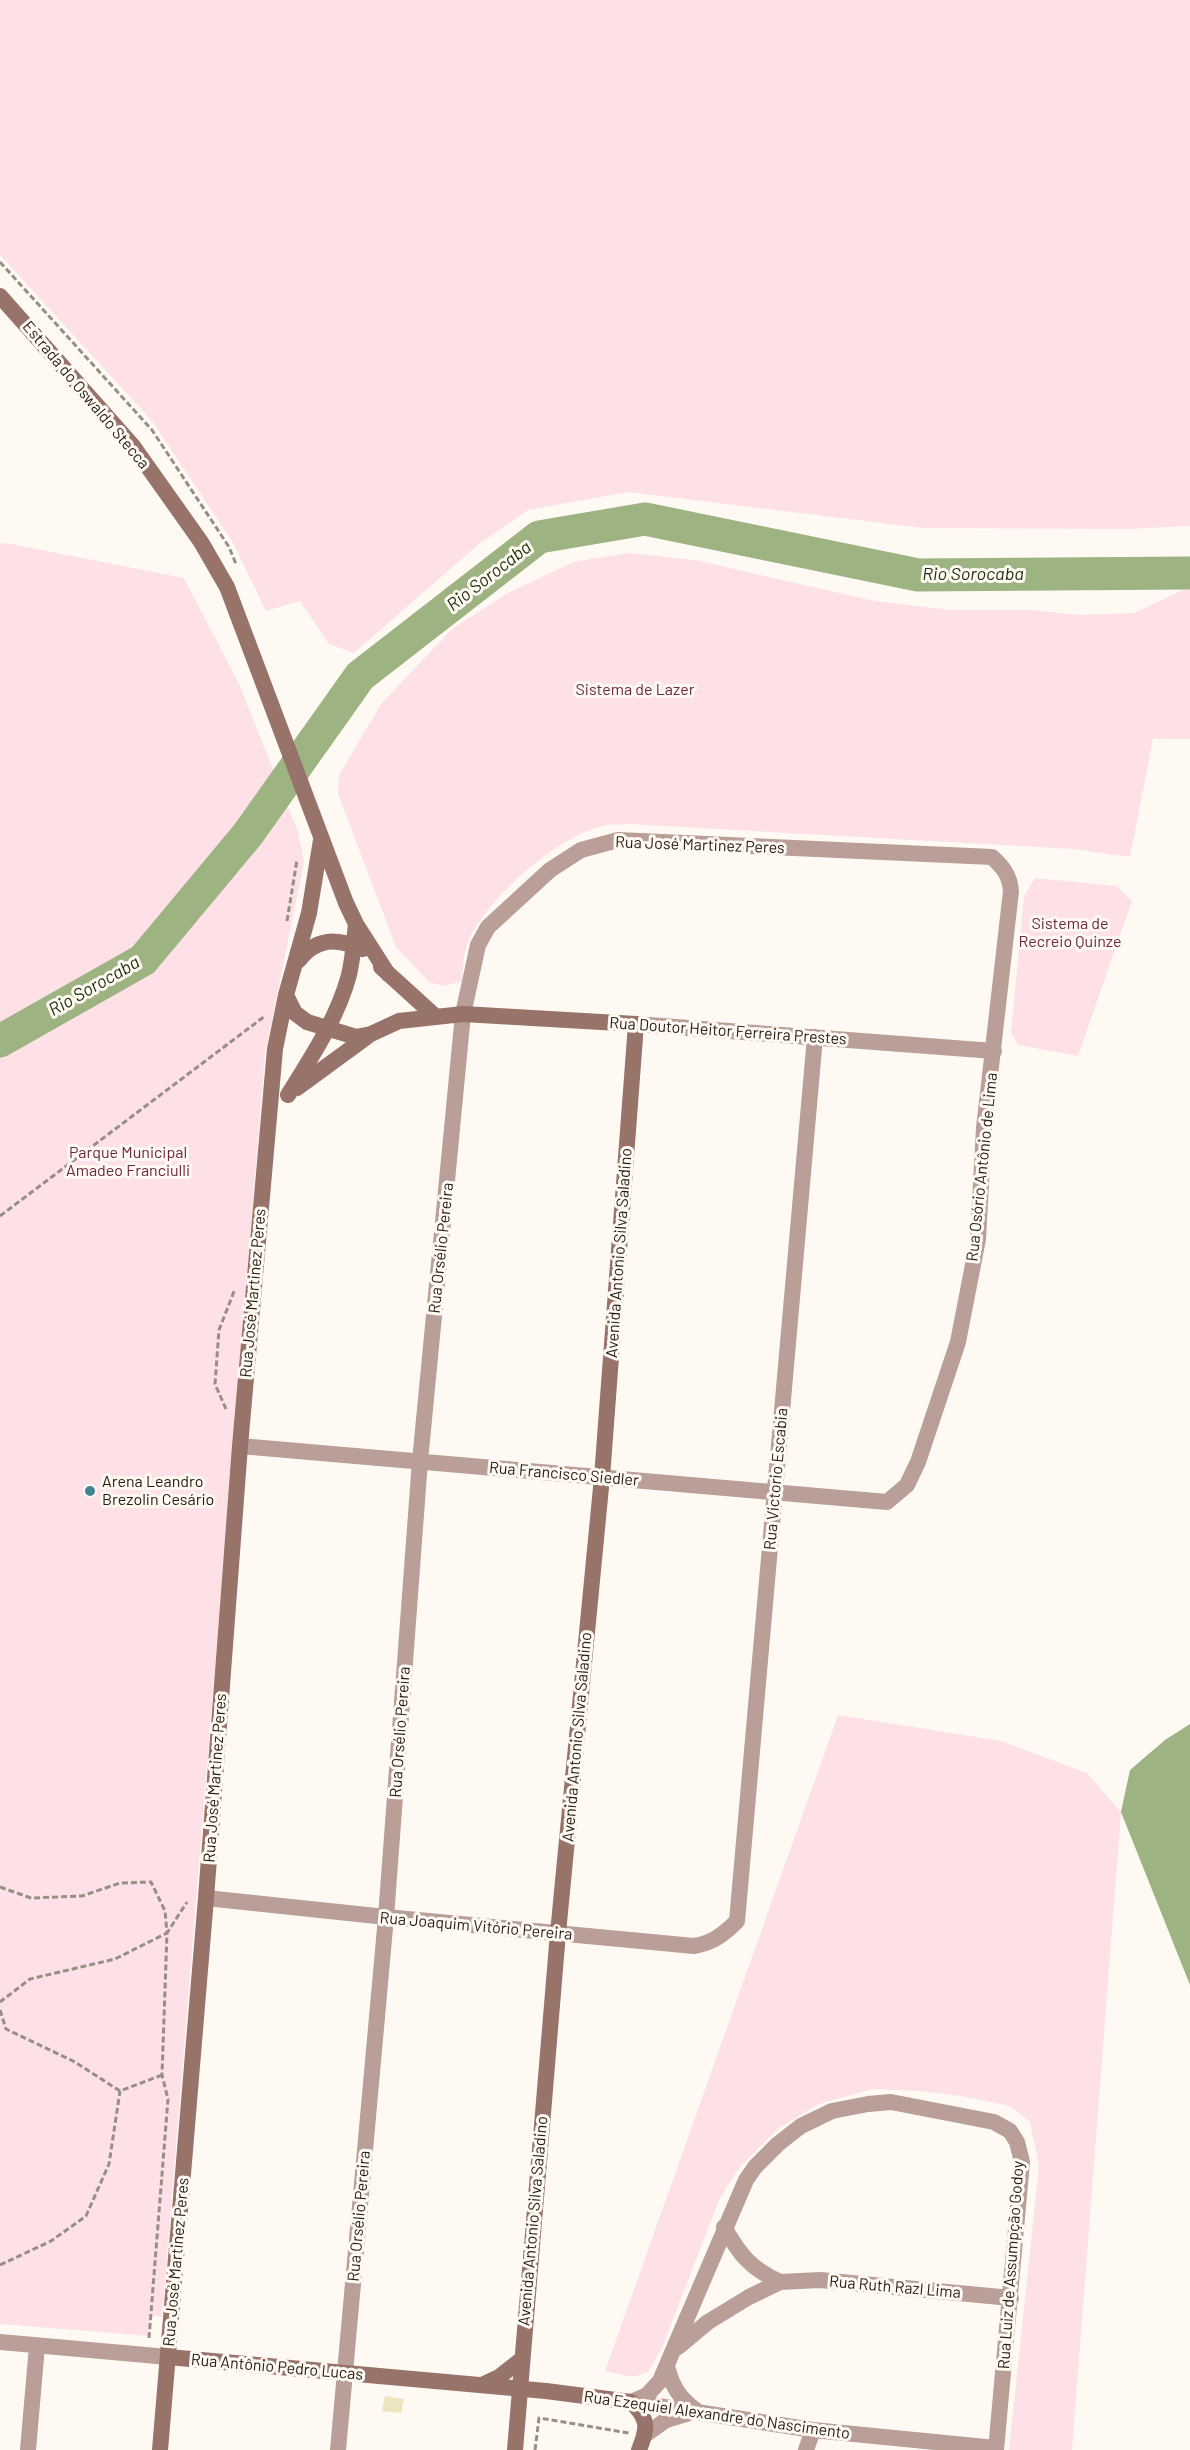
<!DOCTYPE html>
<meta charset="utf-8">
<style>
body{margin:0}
canvas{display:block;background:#fef9f3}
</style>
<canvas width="1190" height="2450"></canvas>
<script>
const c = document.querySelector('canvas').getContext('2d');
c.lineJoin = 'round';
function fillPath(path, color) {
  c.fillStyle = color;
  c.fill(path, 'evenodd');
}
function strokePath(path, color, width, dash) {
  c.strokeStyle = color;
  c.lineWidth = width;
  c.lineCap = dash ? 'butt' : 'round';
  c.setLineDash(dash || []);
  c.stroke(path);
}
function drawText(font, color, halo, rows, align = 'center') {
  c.font = font + ' Barlow,sans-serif';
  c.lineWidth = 6;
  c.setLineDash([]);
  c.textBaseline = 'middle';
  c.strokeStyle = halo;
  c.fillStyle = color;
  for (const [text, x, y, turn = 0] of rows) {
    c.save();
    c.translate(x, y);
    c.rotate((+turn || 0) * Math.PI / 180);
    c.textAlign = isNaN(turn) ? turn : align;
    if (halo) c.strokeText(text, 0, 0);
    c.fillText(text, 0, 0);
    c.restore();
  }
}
const green = new Path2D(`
 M0 0H1190V526L1128 529 923 528 628 492 528 510 479 544 354 653 329 644 300 601 266 611 232 541 152 421 0 255Z
 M6 543 184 578 239 684 298 832 304 862 265 1054 162 2317 151 2316 149 2336 0 2324V544Z
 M628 553 695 560 874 601 952 610H1032L1079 615 1134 613 1183 590H1190V739H1153L1130 857 1073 849 629 824C621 825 613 824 606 825 559 834 484 900 467 945 463 955 463 970 462 981L444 986 429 982 396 947 338 794 339 775 381 704 452 629 506 594 573 562Z
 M1035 878 1116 886 1132 901 1078 1056 1018 1045 1011 1032 1024 896Z
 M838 1715 1001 1741 1087 1773 1121 1812 1072 2450H1009L1039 2166 1030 2122 1010 2106 961 2096 918 2091 873 2089 819 2104 779 2128 739 2168 719 2200 662 2348 648 2372 633 2377 605 2371Z`);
const water = new Path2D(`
 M1190 1724V1985L1121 1812 1130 1770 1165 1740Z`);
const river = new Path2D(`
 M0 1041 143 960 248 834 360 676 539 537 645 519 918 575 1190 573`);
const building = new Path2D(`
 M385 2396 404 2399 401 2413 382 2411Z`);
const path = new Path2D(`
 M0 262 152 430 229 547 236 564
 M287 921 297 860
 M0 1216 265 1016
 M226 1409 215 1384 219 1330 235 1289
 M0 1887 31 1898 82 1896 120 1883 151 1882 165 1911 167 1933 115 1959 30 1979 0 2002
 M0 2010 6 2029 75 2062 120 2091 162 2075
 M0 2265 51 2241 86 2216 109 2164 120 2091
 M149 2338 168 2099 162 2075 167 1933 187 1902
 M535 2450 539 2418 629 2433`);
const minor = new Path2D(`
 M636 1024 994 1051
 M240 1446 887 1502 907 1485 918 1462 958 1342 978 1239 984 1128 1011 891C1010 876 1003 867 992 857L618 840 581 850 550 870 488 927 478 945 463 1014 420 1461 386 1917 338 2450
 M206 1898 386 1917 694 1946C713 1943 724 1934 737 1921L815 1037
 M724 2227C740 2255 750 2268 780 2282
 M0 2342 168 2357
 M678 2347 708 2322 749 2297 780 2282 820 2280 1011 2298
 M667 2366C672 2386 679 2398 696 2410
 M631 2402 647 2395 660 2381 746 2180 755 2167 778 2144 801 2126 832 2111 868 2104 891 2102 994 2122 1010 2131 1017 2142 1022 2162 996 2450
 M632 2402 813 2430 996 2448
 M645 2435 666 2420 689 2413
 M28 2450 37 2346
 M806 2450 813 2430`);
const secondary = new Path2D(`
 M0 296 133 446 201 542 227 587 346 903 356 924 388 974
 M298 961C317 937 336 938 363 949
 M381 967 436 1017
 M286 995 295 1013 307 1022 356 1037 371 1034 399 1021 463 1014 636 1024 602 1477 558 1933 515 2450
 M297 1088 368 1036
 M288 1095C312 1056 337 1019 349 975 353 958 354 941 356 924
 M168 2357 546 2391 631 2402C649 2419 648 2428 639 2450
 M482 2385 499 2377 522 2359
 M160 2450 206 1898 240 1446 275 1049 286 995 309 913 321 840`);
const markers = [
 [90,1491,6,"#428396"]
];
const streetNames = [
 ["Estrada do Oswaldo Stecca",86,395,50],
 ["Rua José Martinez Peres",700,845,2],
 ["Rua Doutor Heitor Ferreira Prestes",728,1031,4],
 ["Rua Osório Antônio de Lima",982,1167,-84],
 ["Rua Orsélio Pereira",441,1248,-84],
 ["Avenida Antonio Silva Saladino",619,1253,-86],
 ["Rua José Martinez Peres",253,1293,-85],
 ["Rua Francisco Siedler",564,1474,5],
 ["Rua Victorio Escabia",776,1479,-85],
 ["Rua Orsélio Pereira",400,1732,-86],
 ["Avenida Antonio Silva Saladino",577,1737,-85],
 ["Rua José Martinez Peres",215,1778,-86],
 ["Rua Joaquim Vitório Pereira",476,1926,5],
 ["Rua Orsélio Pereira",359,2216,-85],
 ["Avenida Antonio Silva Saladino",533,2221,-85],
 ["Rua José Martinez Peres",176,2262,-85],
 ["Rua Luiz de Assumpção Godoy",1011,2265,-86],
 ["Rua Ruth Razl Lima",895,2287,5],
 ["Rua Antônio Pedro Lucas",277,2367,5],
 ["Rua Ezequiel Alexandre do Nascimento",717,2415,8]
];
const parkNames = [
 ["Sistema de Lazer",635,690],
 ["Sistema de",1070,924],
 ["Recreio Quinze",1070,942],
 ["Parque Municipal",128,1153],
 ["Amadeo Franciulli",128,1171]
];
const poiNames = [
 ["Arena Leandro",102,1482],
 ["Brezolin Cesário",102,1500]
];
const waterNames = [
 ["Rio Sorocaba",973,574],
 ["Rio Sorocaba",489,576,-38],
 ["Rio Sorocaba",94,986,-30]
];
fillPath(green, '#fee1e6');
fillPath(water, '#9db382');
strokePath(river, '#9db382', 33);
fillPath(building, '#ece5c0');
strokePath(path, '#968f87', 3, [6, 3]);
strokePath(minor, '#b99f97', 16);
strokePath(secondary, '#977369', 16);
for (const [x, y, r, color] of markers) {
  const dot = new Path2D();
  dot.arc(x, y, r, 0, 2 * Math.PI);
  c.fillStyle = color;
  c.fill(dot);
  strokePath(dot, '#fef9f3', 2);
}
drawText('16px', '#251b11', '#fef9f3', streetNames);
drawText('16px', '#6e273b', '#fef9f3', parkNames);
drawText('16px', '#251b11', '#fef9f3', poiNames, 'left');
drawText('italic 18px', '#22310c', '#fef9f3', waterNames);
</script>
